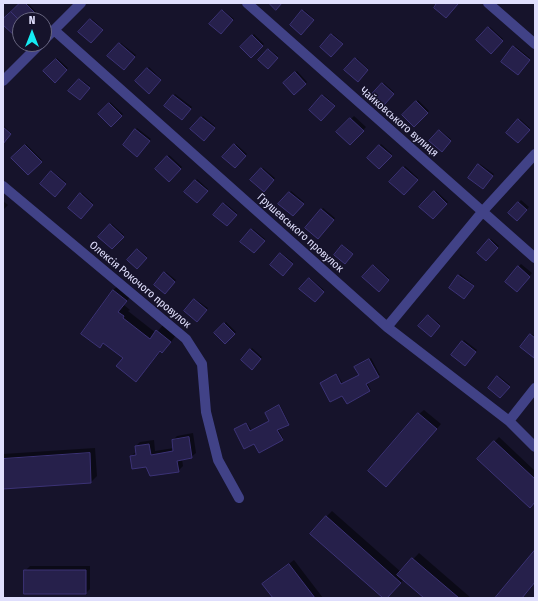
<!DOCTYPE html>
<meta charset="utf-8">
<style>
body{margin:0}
#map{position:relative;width:538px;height:601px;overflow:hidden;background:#16132b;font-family:"Fira Sans Condensed",sans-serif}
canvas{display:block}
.frame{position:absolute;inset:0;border:4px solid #e0dffd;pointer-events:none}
.north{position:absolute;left:12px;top:12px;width:40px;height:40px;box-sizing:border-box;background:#16132b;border:1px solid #67657f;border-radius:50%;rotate:0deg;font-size:11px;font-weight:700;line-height:16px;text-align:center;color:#e0dffd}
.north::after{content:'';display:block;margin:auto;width:14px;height:18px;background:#15ebf3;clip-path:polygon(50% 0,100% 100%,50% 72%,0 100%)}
</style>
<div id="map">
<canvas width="538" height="601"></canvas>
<div class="frame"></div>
<div class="north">N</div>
</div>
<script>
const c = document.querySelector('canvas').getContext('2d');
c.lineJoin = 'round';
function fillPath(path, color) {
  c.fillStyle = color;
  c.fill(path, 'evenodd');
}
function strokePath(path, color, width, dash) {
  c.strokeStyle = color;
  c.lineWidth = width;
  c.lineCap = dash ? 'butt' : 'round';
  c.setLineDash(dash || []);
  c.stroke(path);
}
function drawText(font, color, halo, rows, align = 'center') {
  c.font = font + ' "Fira Sans Condensed",sans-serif';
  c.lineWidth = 3;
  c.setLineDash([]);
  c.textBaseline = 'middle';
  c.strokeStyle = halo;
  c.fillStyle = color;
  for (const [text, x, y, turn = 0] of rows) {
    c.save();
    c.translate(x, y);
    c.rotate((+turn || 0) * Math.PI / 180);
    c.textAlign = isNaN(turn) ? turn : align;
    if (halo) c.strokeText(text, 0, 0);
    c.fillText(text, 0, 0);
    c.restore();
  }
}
const shadow = new Path2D(`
 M21 3H28L37 13 30 20H20V30L3 24V21Z
 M223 10 234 19 221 33 211 24Z
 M304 10 314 19 301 33 291 25Z
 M92 19 103 29 91 42 80 32Z
 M490 27 503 39 491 52 478 40Z
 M254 34 264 44 251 57 241 47Z
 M333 34 343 43 331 56 321 47Z
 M121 43 136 55 124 69 109 56Z
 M515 46 530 58 518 74 502 61Z
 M269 49 278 56 268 67 260 60Z
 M57 58 68 68 55 81 45 71Z
 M357 58 368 69 358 80 346 69Z
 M149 67 161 79 149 92 136 81Z
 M297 71 307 82 294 94 284 83Z
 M80 79 90 86 80 99 70 91Z
 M384 83 394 92 384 103 374 94Z
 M175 94 192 107 182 119 165 106Z
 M324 95 335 105 321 120 310 110Z
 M418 100 429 111 414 126 403 115Z
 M110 102 123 114 111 126 99 114Z
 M203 116 215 126 204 139 192 129Z
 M354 116 366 127 350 144 338 132Z
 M520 119 530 128 518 142 508 132Z
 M3 125 11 133 3 142Z
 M137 128 151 139 137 155 124 144Z
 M440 130 451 139 442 150 431 141Z
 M26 144 42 160 28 174 13 158Z
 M236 144 247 154 235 167 224 157Z
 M381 144 392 154 379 168 369 158Z
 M169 155 182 167 169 181 156 169Z
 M480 164 494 174 483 188 469 178Z
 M405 166 418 178 404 194 391 182Z
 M263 168 275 178 264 190 252 180Z
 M52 171 66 182 55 195 41 184Z
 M197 179 208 189 197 201 186 192Z
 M291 191 304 202 293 215 280 204Z
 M436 191 448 202 433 218 421 207Z
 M82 193 93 203 81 217 69 208Z
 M521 200 529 207 517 220 509 213Z
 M3 201 8 205 3 210Z
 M225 203 237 213 226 225 214 215Z
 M323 208 335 218 318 238 306 228Z
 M112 224 124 235 112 248 100 237Z
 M253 229 265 239 254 252 241 242Z
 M491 239 499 246 486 260 478 253Z
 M343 245 353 253 344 263 335 255Z
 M138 249 147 256 137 268 128 260Z
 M281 253 293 262 283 274 271 265Z
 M521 264 532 273 520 288 518 267Z
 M374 265 389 278 378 290 364 277Z
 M166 272 176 280 165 293 155 285Z
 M460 274 474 285 464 298 450 287Z
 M310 278 324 290 314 301 301 289Z
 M119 285 132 294 124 305 130 310 128 311 156 333 163 325 176 335 168 346 162 352 161 351 136 381 124 358 104 342 99 347 113 290Z
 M195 299 208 308 197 321 185 311Z
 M429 315 440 324 431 335 419 326Z
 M226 322 236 332 225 343 215 333Z
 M532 334 535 336 534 357 522 347Z
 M464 340 477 350 465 365 452 355Z
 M252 348 262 357 251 368 242 360Z
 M371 358 380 375 367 383 371 390 370 391 343 395 322 382 337 374 343 384 360 375 356 366Z
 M499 376 510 385 500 397 489 388Z
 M280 405 289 423 278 429 283 438 282 440 254 442 236 428 247 423 252 431 270 421 266 413Z
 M424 410 441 424 390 482 419 414Z
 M193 433 196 453 191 457 182 459 183 466 178 471 147 466 131 456 137 451 136 446 140 442 154 440 155 451 174 448 173 440 177 436Z
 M499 437 535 471V501L479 458Z
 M95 448 97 476 91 482 3 488V454Z
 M332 511 401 572 419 553 471 598H425L404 579 386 598H384L326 517Z
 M294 560 323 598H274L268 580Z
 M30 566H90V589L86 593 25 571Z`);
const building = new Path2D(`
 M20 3H25L37 15 32 20H20V21L11 12Z
 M269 3H282L276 10Z
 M437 3H457L458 4 446 18 434 8Z
 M222 10 233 20 221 34 209 24Z
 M302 10 314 20 301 35 290 25Z
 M11 12 20 21V31L15 36 3 25V19Z
 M90 19 103 30 91 43 78 32Z
 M488 27 503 41 491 54 476 40Z
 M331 34 343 44 331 57 320 47Z
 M252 35 263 46 251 58 240 47Z
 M119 43 135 57 124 70 107 56Z
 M513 46 530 60 518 75 501 62Z
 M268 49 278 58 268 69 258 60Z
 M355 58 368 70 358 82 344 70Z
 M56 59 67 70 55 83 43 71Z
 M147 68 161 80 149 94 135 81Z
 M295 72 306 84 294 95 283 83Z
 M79 79 90 88 80 100 68 91Z
 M382 83 394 94 384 105 372 94Z
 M173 95 191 109 182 120 164 106Z
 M322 95 335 106 321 121 309 110Z
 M416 101 428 113 414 127 402 115Z
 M109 103 122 116 111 127 98 114Z
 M201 117 215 128 204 141 190 129Z
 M350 118 364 131 350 145 336 132Z
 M518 119 530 130 518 143 506 133Z
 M3 127 11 134 3 144Z
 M135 129 150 141 137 157 123 145Z
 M439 130 451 141 442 152 429 141Z
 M234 144 246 156 235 168 222 157Z
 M25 145 42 162 28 175 11 158Z
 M379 145 392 156 379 169 367 158Z
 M167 156 181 169 169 182 155 169Z
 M478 164 493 176 483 189 468 178Z
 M403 167 418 180 404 195 389 182Z
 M261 168 274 180 264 192 250 180Z
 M51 171 66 184 55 197 40 184Z
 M195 180 208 191 197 203 184 192Z
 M434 191 447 204 433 219 419 207Z
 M289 192 304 204 293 216 278 204Z
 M80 193 93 205 81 219 68 208Z
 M518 202 527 210 517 221 508 213Z
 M223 203 237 215 227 226 213 215Z
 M321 209 334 220 318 239 305 228Z
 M110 224 124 237 112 249 98 237Z
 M251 229 265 241 254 253 240 242Z
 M489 239 498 248 486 261 477 253Z
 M342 245 353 254 345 264 334 255Z
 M137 249 147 258 137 269 127 260Z
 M280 253 293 264 283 276 270 265Z
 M373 265 389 280 379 292 362 277Z
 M518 266 530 277 517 292 505 282Z
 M164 272 175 282 165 294 154 285Z
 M458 275 474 286 464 299 449 288Z
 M309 278 324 292 315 302 299 289Z
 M113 290 127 301 118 312 124 316 123 318 150 339 156 330 171 342 162 353 160 351 136 382 116 366 123 358 103 343 100 348 81 334Z
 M194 299 207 310 197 322 184 311Z
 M428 315 440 326 431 337 418 326Z
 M224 323 235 334 225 344 214 333Z
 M530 334 535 338 534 358 520 347Z
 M462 341 476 352 465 366 451 355Z
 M250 349 261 359 252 370 241 360Z
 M369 359 379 377 366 384 370 391 347 404 342 396 330 402 320 383 336 374 341 384 359 375 354 367Z
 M497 376 510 387 500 398 488 388Z
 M279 405 289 425 277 430 283 440 259 453 254 444 244 449 234 429 246 423 250 431 269 421 265 413Z
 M418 413 437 429 386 487 368 471Z
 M189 437 192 458 177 461 179 472 150 476 146 467 132 469 130 456 136 455 135 446 149 444 151 455 173 451 172 440Z
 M494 441 535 479V502L530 508 477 459Z
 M90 453 91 483 3 489V459Z
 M326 516 401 583 387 598H383L310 534Z
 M535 550V582L522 598H495Z
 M412 558 459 598H424L397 575Z
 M289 564 315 598H273L262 584Z
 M24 570H86V594H24Z`);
const minor = new Path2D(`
 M247 3 535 258
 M488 3 535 44
 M54 30 387 327 509 421 535 447
 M44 40 81 3
 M3 81 40 44
 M3 186 186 339 202 364 206 412 218 460 239 498
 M387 327 483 211 535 154
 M509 421 535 388`);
const streetNames = [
 ["Чайковського вулиця",399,122,41],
 ["Грушевського провулок",300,233,42],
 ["Олексія Рокочого провулок",140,285,40]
];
fillPath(shadow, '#0007');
fillPath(building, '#26204b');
strokePath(building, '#3c3376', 1);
strokePath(minor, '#414287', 10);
drawText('11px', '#e0dffd', '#16132b', streetNames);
</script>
